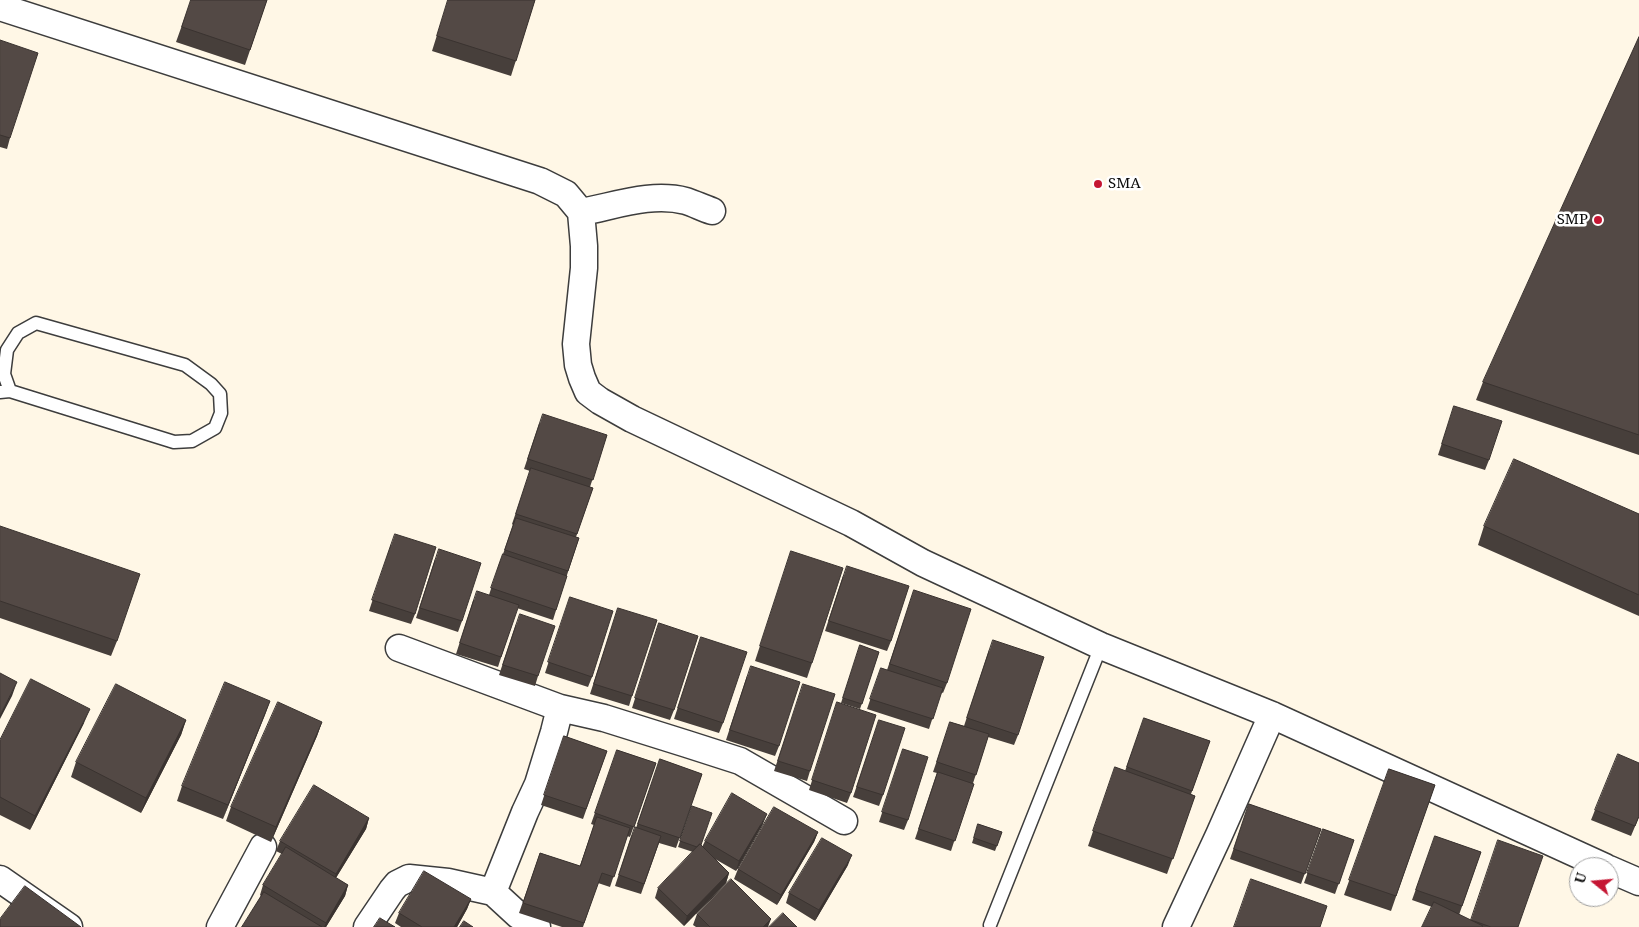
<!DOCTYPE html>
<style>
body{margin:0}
#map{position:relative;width:1639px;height:927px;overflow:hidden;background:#fff7e6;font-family:"Noto Serif",serif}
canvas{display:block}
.north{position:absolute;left:1569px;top:857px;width:50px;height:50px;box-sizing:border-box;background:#fff;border:1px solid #9d9d9d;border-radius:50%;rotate:287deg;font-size:14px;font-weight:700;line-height:20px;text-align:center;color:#0a0a0a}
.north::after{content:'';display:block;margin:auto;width:18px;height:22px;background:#c51633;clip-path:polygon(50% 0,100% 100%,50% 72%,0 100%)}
</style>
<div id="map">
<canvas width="1639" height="927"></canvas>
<div class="north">U</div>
</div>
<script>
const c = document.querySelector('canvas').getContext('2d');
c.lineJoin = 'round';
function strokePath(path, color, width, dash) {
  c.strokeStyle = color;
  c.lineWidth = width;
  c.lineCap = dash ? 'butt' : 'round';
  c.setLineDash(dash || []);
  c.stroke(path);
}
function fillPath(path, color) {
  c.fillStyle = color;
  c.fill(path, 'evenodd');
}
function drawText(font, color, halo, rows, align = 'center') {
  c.font = font + ' "Noto Serif",serif';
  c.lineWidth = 5;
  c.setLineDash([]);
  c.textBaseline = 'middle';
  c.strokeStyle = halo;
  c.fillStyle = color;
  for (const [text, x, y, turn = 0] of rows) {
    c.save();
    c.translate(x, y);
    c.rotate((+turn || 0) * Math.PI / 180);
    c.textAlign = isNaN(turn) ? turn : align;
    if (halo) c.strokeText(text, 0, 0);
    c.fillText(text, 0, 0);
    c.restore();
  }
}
const lane = new Path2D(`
 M0 392 10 391 174 442 192 441 215 428 221 413 220 394 211 384 185 365 36 323 18 333 7 350 4 374 10 391
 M990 925 1101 646`);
const street = new Path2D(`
 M0 7 540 181 566 194 581 212 584 246V268L576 344 578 365 582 378 588 392 600 401 632 419 851 523 923 563 1101 646 1272 715 1605 867
 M581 212C615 206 651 192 686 201 695 204 703 208 712 211
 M560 708 604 718 687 744 740 761 844 821
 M1609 869 1639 882
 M0 879 69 927
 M493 892 518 915 537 927
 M220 927 263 847
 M367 927 392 890 397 884 409 878 448 882 493 892 525 812 538 784 554 732 560 708 399 648
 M1176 927 1219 835 1272 715`);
const wall = new Path2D(`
 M191 0H267L245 65 176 42Z
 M448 0H535L511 76 432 51Z
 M1639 37V455L1476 400 1483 382Z
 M0 40 10 138 7 149 0 147Z
 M1454 406 1489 460 1485 470 1438 455Z
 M539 424 607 435 590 487 593 488 576 537 579 538 567 575 553 620 517 608 498 667 456 654 473 601 489 595 499 564 503 554 513 525 512 524 530 471 524 469Z
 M1639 514V616L1478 545 1484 526Z
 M0 526 117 641 111 656 0 618Z
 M391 544 415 614 411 624 369 611Z
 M791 551 812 663 807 678 755 661Z
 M435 559 462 621 458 632 416 618Z
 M843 576 891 641 887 651 825 631Z
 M914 590 947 683 943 693 941 692 929 729 867 709 881 668 887 670Z
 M570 597 592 677 588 687 545 673Z
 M618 608 632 696 629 706 590 694Z
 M659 623 674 710 670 720 632 708Z
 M516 624 538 676 535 686 499 675Z
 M701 637 723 723 719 733 674 719Z
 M860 645 879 652 860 709 841 703Z
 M989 650 1018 735 1014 745 988 737 951 851 915 839 937 773 933 772 950 722 964 726Z
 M747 676 779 746 775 756 726 740Z
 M800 694 810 771 807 781 774 771Z
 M270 701 223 819 177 801 182 786Z
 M837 702 851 793 847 803 809 790Z
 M1144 718 1210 741 1191 794 1195 796 1167 874 1088 846 1115 767 1125 771Z
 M186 720 181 735 141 813 71 777 76 762Z
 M879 720 883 795 879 806 853 797Z
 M322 722 317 736 271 842 226 821 231 807Z
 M84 723 30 830 0 815V740Z
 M564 736 607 751 583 819 541 805Z
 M903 749 908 820 904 830 879 822Z
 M617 750 656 763 630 837 627 836 610 887 598 883 583 927H562L519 913 540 853 580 866 594 825 591 824Z
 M660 759 702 774 676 848 659 843 641 894 615 886 631 837 636 828Z
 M1389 769 1435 785 1391 911 1344 895Z
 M1249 804 1321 829 1301 884 1230 859Z
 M692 806 701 845 702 847 705 841 763 824 736 871 715 859 729 873 726 883 684 926 655 898 658 888 693 852 678 847Z
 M1595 810 1639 817 1631 836 1591 820Z
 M369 818 366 829 336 878 348 885 345 896 326 927H242L261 896 260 895 263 885 282 854 276 851 280 841Z
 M978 824 1002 832 995 851 972 843Z
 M1323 829 1354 840 1335 894 1304 883Z
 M818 832 814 842 777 905 734 879 738 869Z
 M1435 836 1481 852 1459 915 1470 920 1518 927H1422L1432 907 1412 900Z
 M848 865 815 921 786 903 789 893Z
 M471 899 467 909 457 927H401L395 923 399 913Z
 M697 914 768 927H696L693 925Z`);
const shadedWall = new Path2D(`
 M17 682 12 696 0 719V715Z
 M270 701 265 715 223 819 228 805Z
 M90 709 84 723 30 830 35 816Z
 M186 720 181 735 141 813 146 798Z
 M322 722 317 736 271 842 276 827Z
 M767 814 763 824 736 871 739 861Z
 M369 818 366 829 332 884 336 874Z
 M818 832 814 842 777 905 781 895Z
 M852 855 848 865 815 921 819 910Z
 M729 873 726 883 684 926 687 916Z
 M348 885 345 896 326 927H324L326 923Z
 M471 899 467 909 457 927H454Z
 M771 919 768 927H763Z`);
const building = new Path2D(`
 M191 0H267L250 50 182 27Z
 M448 0H535L516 61 437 36Z
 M1639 37V435L1483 382Z
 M0 40 38 53 10 138 0 135Z
 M1454 406 1502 421 1489 460 1442 444Z
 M543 414 607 435 593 480 528 459Z
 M1514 459 1639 514V595L1484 526Z
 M531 468 593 488 577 534 516 514Z
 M516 518 579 538 568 571 505 550Z
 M0 526 140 574 117 641 0 601Z
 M395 534 436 547 415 614 372 600Z
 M439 549 481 563 462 621 420 608Z
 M791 551 843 568 812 663 760 646Z
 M503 554 567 576 556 610 491 588Z
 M847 566 909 586 891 641 829 621Z
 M914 590 971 609 947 683 890 664Z
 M477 591 519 605 501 657 460 643Z
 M570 597 613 611 592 677 548 662Z
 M618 608 657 620 632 696 594 684Z
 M520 614 555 626 538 676 503 665Z
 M659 623 698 636 674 710 635 698Z
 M701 637 747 652 723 723 678 708Z
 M993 640 1044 657 1018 735 967 718Z
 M860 645 879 652 862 704 843 698Z
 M751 666 800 682 779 746 730 730Z
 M881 668 943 688 933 719 870 699Z
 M0 673 17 682 0 715Z
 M31 679 90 709 35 816 0 797V740Z
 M225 682 270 701 228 805 182 786Z
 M116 684 186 720 146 798 76 762Z
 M803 684 835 694 810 771 778 761Z
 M278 702 322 722 276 827 231 807Z
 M837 702 876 715 851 793 812 780Z
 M1144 718 1210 741 1192 791 1127 767Z
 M879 720 905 728 883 795 857 787Z
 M950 722 989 734 976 775 937 762Z
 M564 736 607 751 586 809 544 795Z
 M903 749 928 757 908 820 882 812Z
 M617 750 656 763 634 827 595 813Z
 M1618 754 1639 763V816L1635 826 1595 810Z
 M660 759 702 774 680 838 638 824Z
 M1115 767 1195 796 1173 859 1093 831Z
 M1389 769 1435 785 1396 896 1349 880Z
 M938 772 974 784 955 841 919 829Z
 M314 785 369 818 336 874 280 841Z
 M732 793 767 814 739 861 705 841Z
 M1249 804 1321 829 1305 874 1234 849Z
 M692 806 712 813 701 845 700 844 697 847 680 841Z
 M774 807 818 832 781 895 738 869Z
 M597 817 630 828 614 877 602 873 584 923 523 903 540 853 580 866Z
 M978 824 1002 832 997 846 974 838Z
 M635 827 661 836 644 884 619 875Z
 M1323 829 1354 840 1339 884 1307 873Z
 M1435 836 1481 852 1462 906 1416 890Z
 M822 838 852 855 819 910 789 893Z
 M1498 840 1543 856 1518 927H1491L1471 920Z
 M700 844 729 873 687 916 658 888Z
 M286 847 348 885 326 923 263 885Z
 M424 871 471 899 454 927H422L399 913Z
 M731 879 771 919 763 927H710L697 914Z
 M1251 879 1327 906 1320 927H1234Z
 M25 886 81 927H0V919Z
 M264 892 322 927H242Z
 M1434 902 1483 926 1482 927H1422Z
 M783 913 797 927H769Z
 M380 918 395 927H374Z
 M464 921 473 927H460Z`);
const markers = [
 [1098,184,5,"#c51633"],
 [1598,220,5,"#c51633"]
];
const poiNames = [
 ["SMA",1108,184],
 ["SMP",1588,220,"right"]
];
strokePath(lane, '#3d3d3d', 15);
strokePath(street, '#3d3d3d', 29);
strokePath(lane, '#fff', 12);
strokePath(street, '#fff', 26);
fillPath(wall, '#473f3b');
fillPath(shadedWall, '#3a3330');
fillPath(building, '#534945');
strokePath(building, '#3a3330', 1);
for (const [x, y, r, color] of markers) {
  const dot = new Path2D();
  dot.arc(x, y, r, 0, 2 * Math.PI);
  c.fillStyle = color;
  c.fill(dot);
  strokePath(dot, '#fff', 2);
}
drawText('15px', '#0a0a0a', '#fff', poiNames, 'left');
</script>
